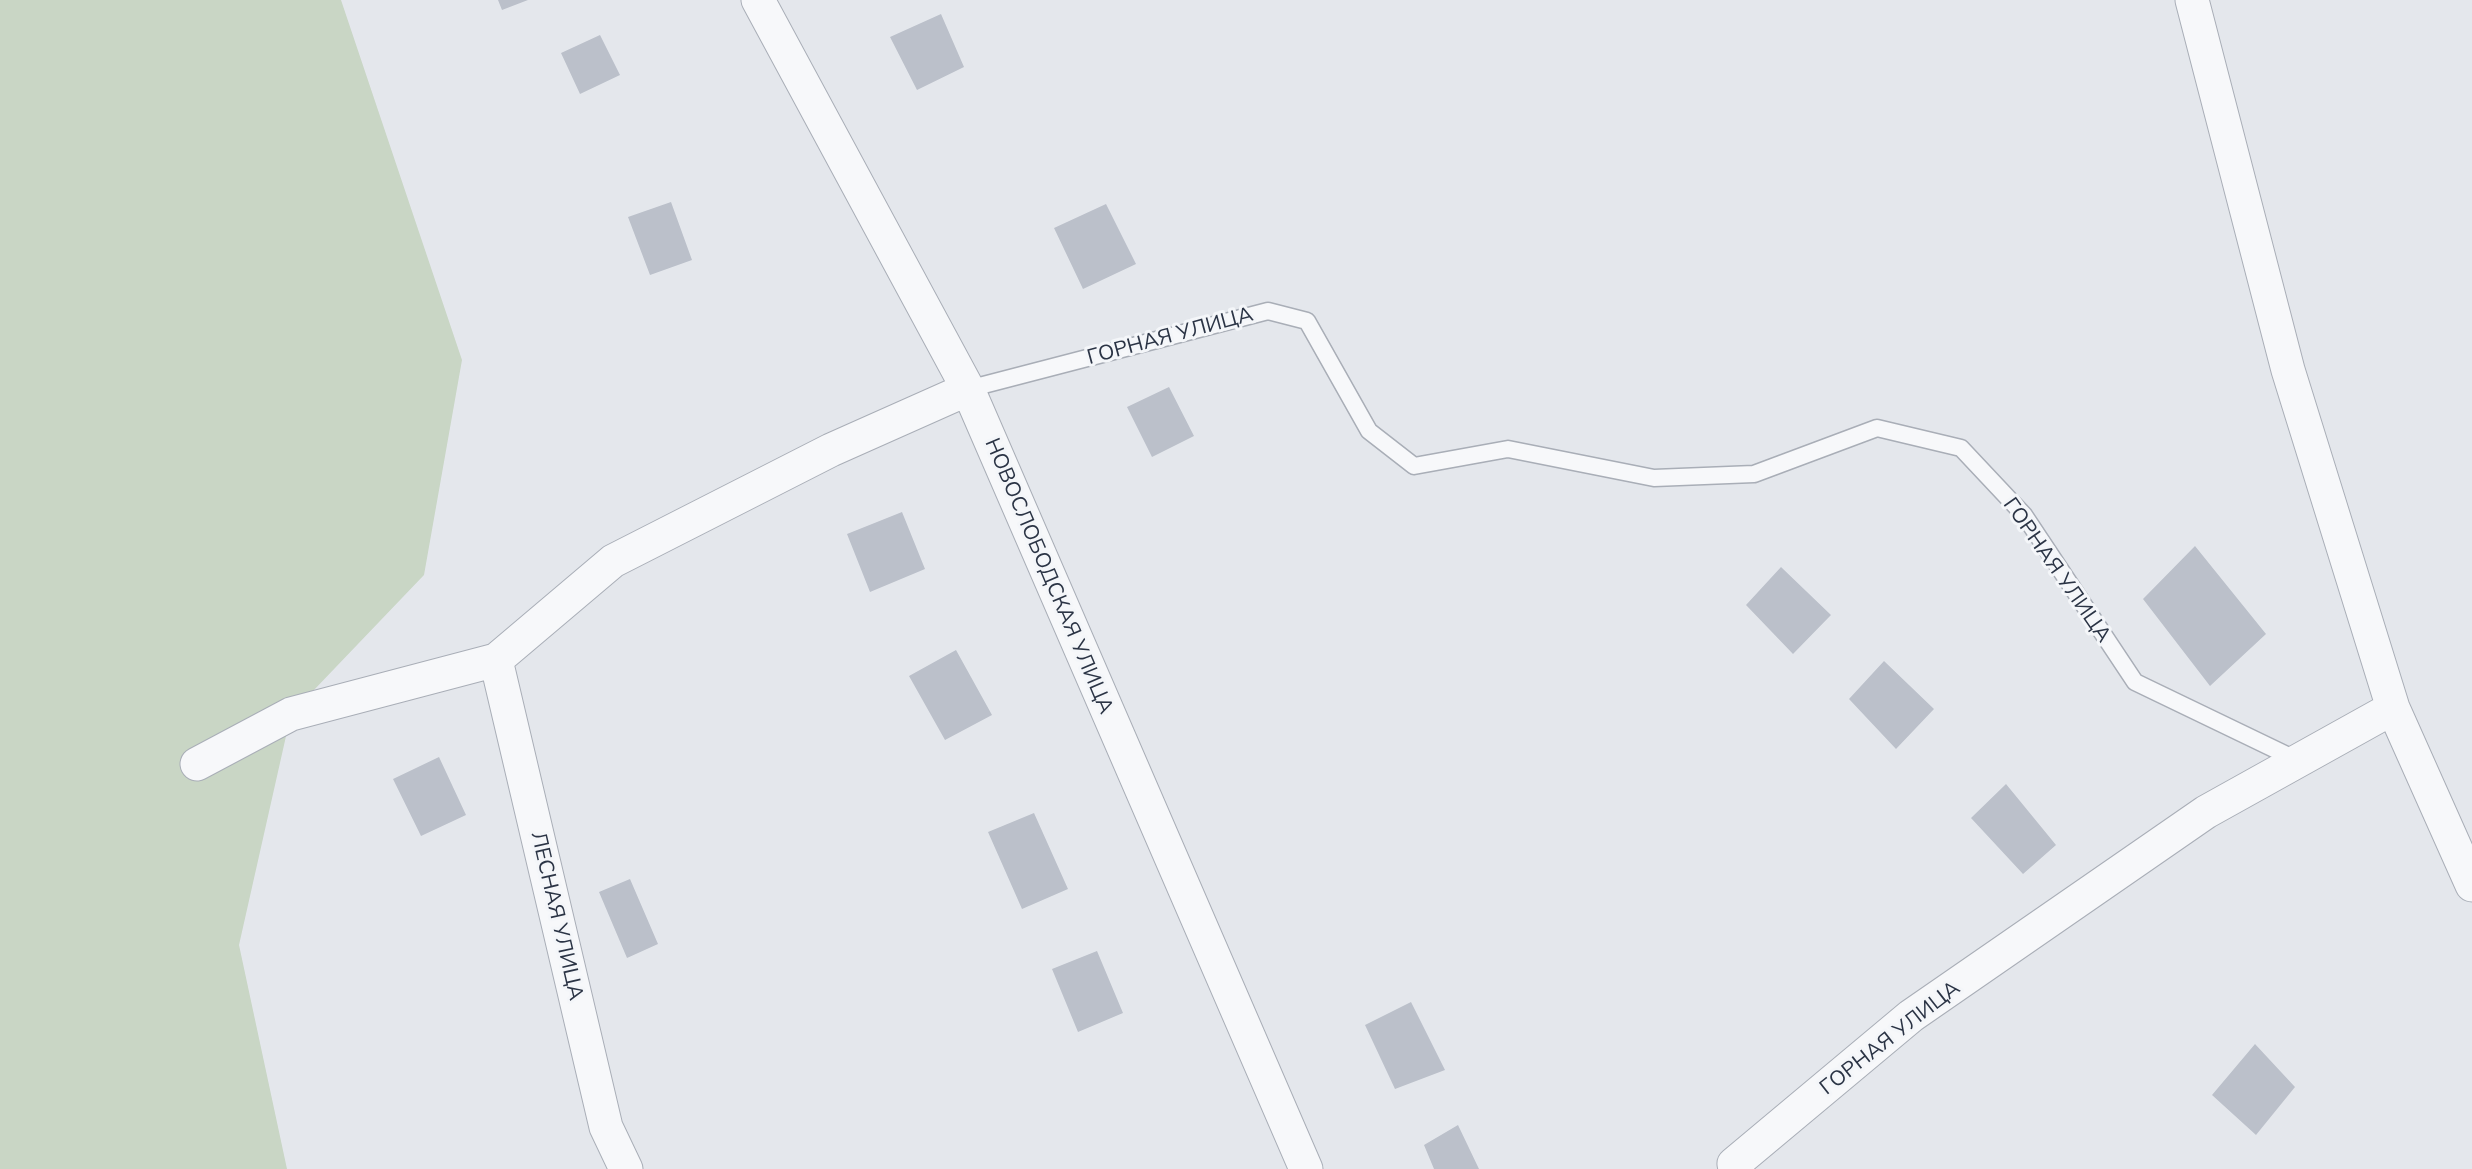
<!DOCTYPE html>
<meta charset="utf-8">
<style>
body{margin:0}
canvas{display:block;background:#e4e7ec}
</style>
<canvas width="2472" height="1169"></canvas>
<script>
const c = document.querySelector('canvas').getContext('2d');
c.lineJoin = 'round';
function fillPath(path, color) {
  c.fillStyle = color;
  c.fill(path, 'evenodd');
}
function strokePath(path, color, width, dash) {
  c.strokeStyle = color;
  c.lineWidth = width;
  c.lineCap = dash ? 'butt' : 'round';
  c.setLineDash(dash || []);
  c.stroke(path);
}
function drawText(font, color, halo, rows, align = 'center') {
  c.font = font + ' Mulish,sans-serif';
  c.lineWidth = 6;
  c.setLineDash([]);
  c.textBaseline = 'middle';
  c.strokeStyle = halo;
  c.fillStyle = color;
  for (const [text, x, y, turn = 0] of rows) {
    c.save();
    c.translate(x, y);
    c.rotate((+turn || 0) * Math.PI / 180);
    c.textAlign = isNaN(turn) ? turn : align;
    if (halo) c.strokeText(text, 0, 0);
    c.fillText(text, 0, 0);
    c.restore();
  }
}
const green = new Path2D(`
 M0 0H341L462 360 424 575 291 714 239 945 287 1169H0Z`);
const building = new Path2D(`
 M498 0H528L502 10Z
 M941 14 964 67 917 90 890 37Z
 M600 35 620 75 580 94 561 53Z
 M671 202 692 260 650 275 628 217Z
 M1106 204 1136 264 1083 289 1054 228Z
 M1169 387 1194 436 1152 457 1127 407Z
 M902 512 925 569 870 592 847 534Z
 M2195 546 2266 634 2210 686 2143 599Z
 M1781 567 1831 615 1793 654 1746 605Z
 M956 650 992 715 945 740 909 676Z
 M1884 661 1934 709 1896 749 1849 699Z
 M439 757 466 815 421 836 393 779Z
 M2006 784 2056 845 2023 874 1971 818Z
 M1034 813 1068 889 1022 909 988 832Z
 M630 879 658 944 627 958 599 892Z
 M1097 951 1123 1013 1078 1032 1052 969Z
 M1411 1002 1445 1070 1395 1089 1365 1025Z
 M2255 1044 2295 1087 2256 1135 2212 1095Z
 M1458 1125 1479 1169H1434L1424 1145Z`);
const service = new Path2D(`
 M968 389 1268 311 1307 321 1369 431 1414 466 1508 449 1654 478 1754 474 1877 428 1961 448 2024 515 2135 682 2297 760`);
const minor = new Path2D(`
 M758 0 968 389 1306 1169
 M2192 0 2288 370 2393 708 2472 885
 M496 660 606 1127 626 1169
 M197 764 291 714 496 660 613 561 831 450 968 389
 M1735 1169 1734 1164 1911 1016 2206 812 2393 708`);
const streetNames = [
 ["ГОРНАЯ УЛИЦА",1170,336,-15],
 ["ГОРНАЯ УЛИЦА",2057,570,55],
 ["НОВОСЛОБОДСКАЯ УЛИЦА",1049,576,67],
 ["ЛЕСНАЯ УЛИЦА",557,916,77],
 ["ГОРНАЯ УЛИЦА",1890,1038,-38]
];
fillPath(green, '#c9d6c5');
fillPath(building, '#bbc0ca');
strokePath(service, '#a9aeb7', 19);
strokePath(minor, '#a9aeb7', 35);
strokePath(service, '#f7f8fa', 16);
strokePath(minor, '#f7f8fa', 33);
drawText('21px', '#2b3445', '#f4f6f9', streetNames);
</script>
